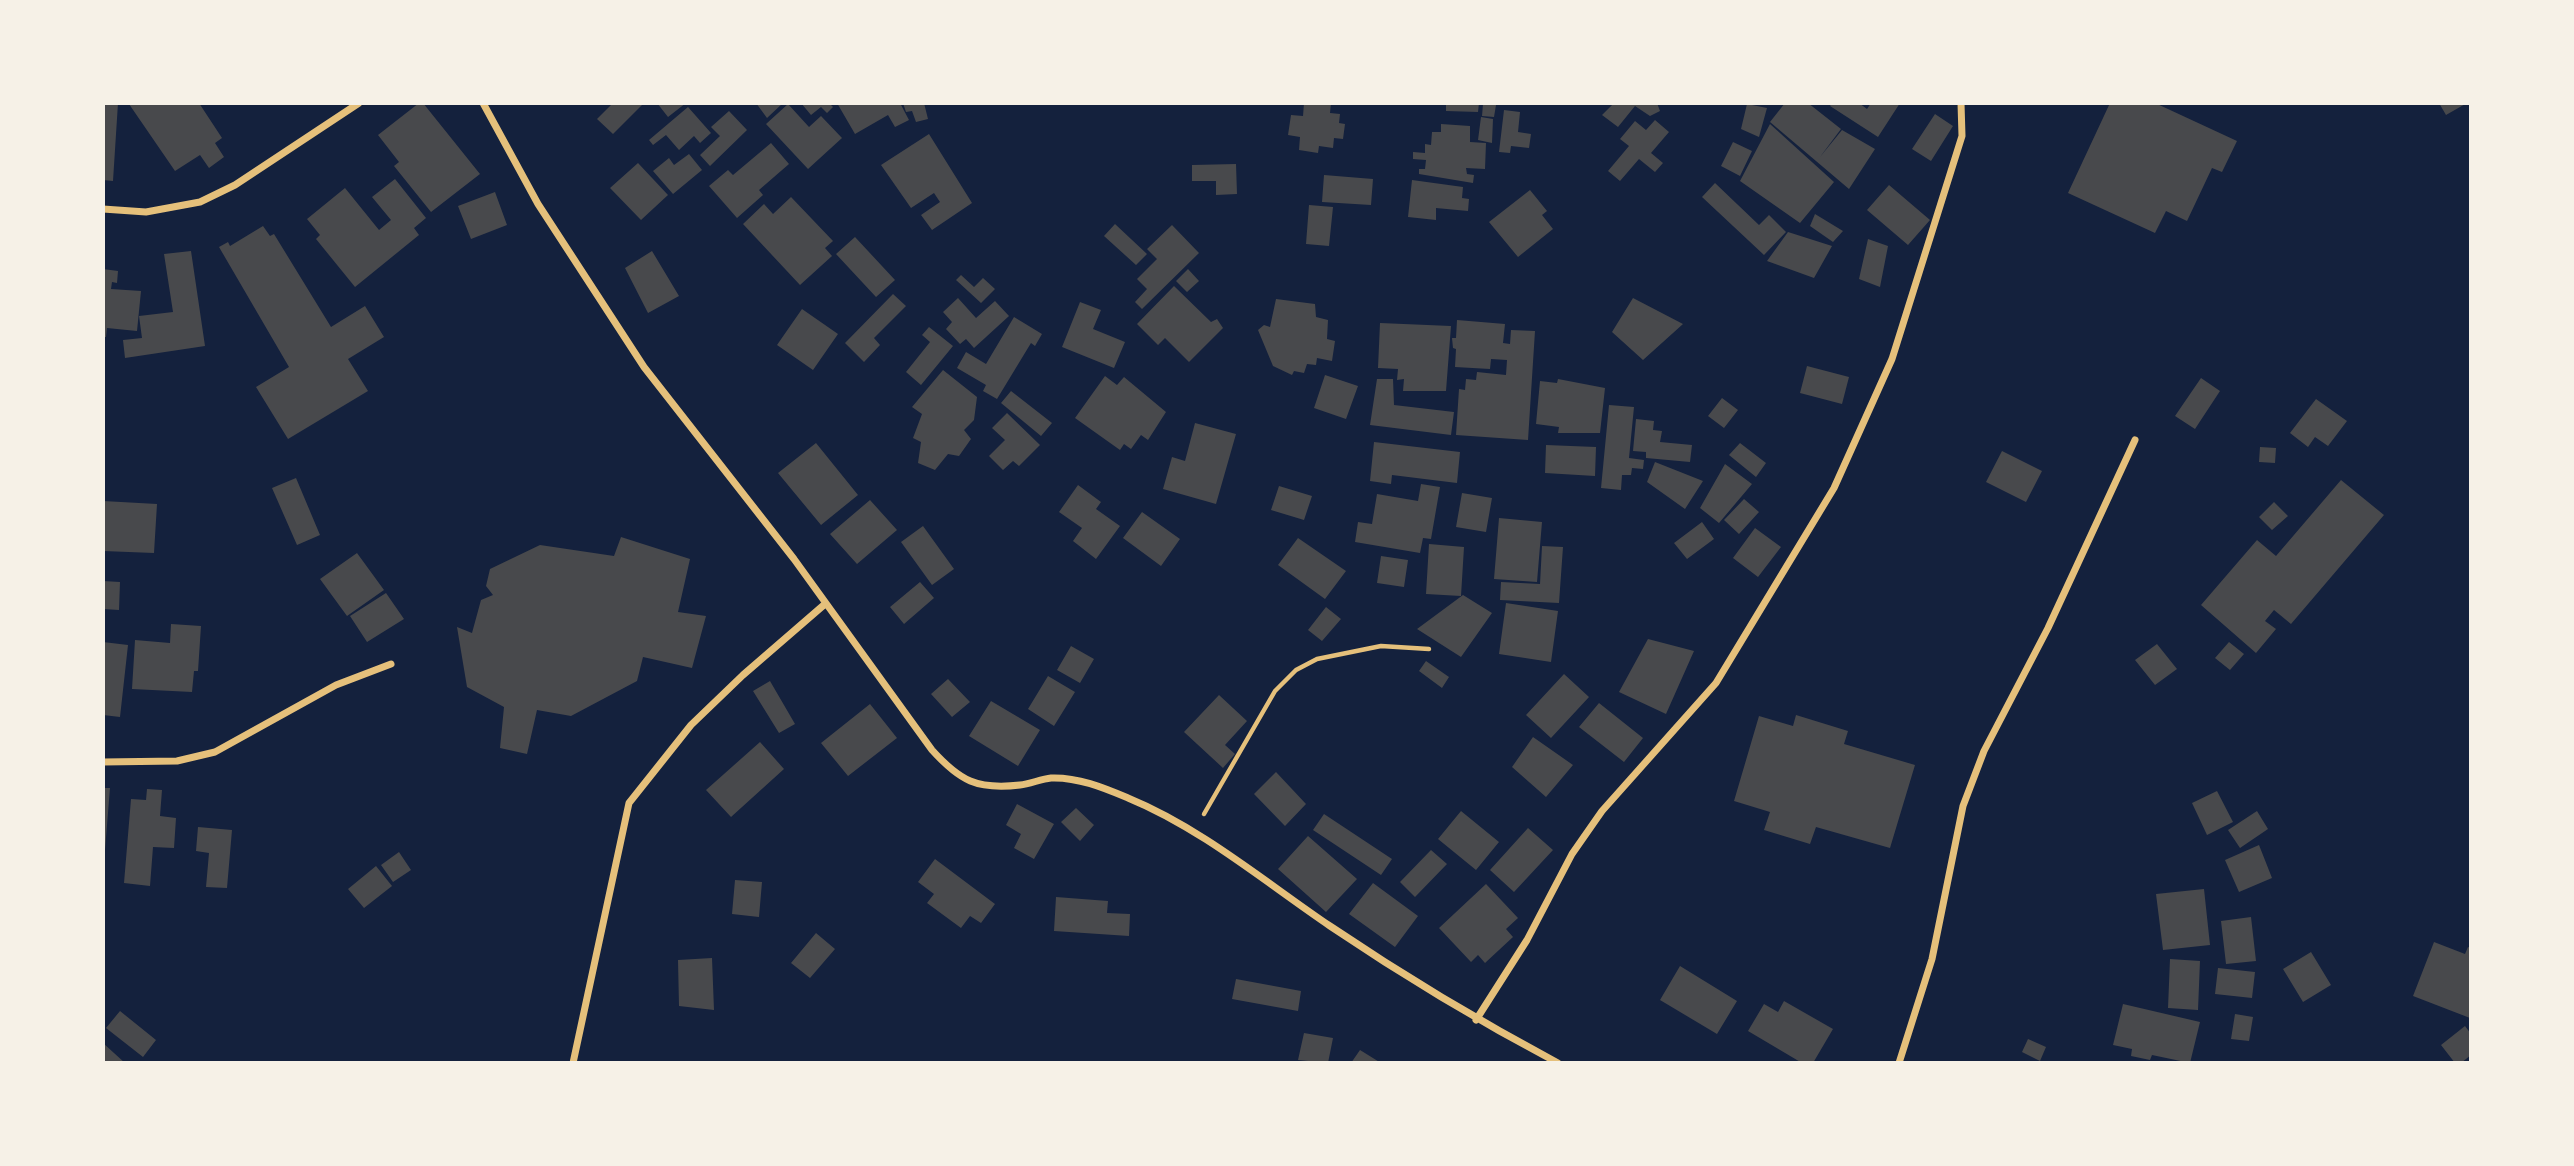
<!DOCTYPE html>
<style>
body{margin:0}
#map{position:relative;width:2574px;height:1166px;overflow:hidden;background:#14213d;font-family:Merriweather,serif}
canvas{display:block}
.frame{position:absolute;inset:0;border:105px solid #f6f1e7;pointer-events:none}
</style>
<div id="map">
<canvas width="2574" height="1166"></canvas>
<div class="frame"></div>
</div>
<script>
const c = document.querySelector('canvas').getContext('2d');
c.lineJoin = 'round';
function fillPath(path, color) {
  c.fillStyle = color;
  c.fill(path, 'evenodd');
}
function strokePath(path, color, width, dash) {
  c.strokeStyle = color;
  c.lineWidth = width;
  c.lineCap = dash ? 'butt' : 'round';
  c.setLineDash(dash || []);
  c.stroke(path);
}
const building = new Path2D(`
 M103 103H118L113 181 103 180Z
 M199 103 222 138 215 143 224 157 209 168 200 155 175 171 129 104Z
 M419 103H423L480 174 431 212 394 166 399 162 378 135Z
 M613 103H644L613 134 597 119Z
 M657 103H686L668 117Z
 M756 103H783L767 118Z
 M801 103H829L833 107 827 113 821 107 811 115Z
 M837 103H900L909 120 895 127 888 115 855 134Z
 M903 103H924L928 119 916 122 912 111 906 112Z
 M1304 103H1331L1330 113 1340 114 1339 123 1345 124 1343 139 1334 138 1333 148 1319 146 1318 153 1299 150 1300 137 1288 135 1291 115 1303 116Z
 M1446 103H1479L1478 112 1446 111Z
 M1614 103H1657L1660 111 1650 116 1635 106 1618 127 1602 115Z
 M1785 103H1808L1841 129 1820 157 1842 130 1875 149 1849 189 1770 122Z
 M1832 103H1859L1867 109 1871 103H1900L1878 137 1830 106Z
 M2110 103H2155L2237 141 2222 172 2212 168 2187 221 2166 211 2155 233 2068 193Z
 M2439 103H2467L2446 115Z
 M788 104 809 127 821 116 842 138 808 169 766 124Z
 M1483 104 1496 105 1494 117 1482 116Z
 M1747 104 1767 108 1759 137 1741 129Z
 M688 107 711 133 700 143 694 136 679 150 666 135 653 145 649 140Z
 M1504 110 1520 112 1518 132 1531 134 1529 148 1511 146 1510 153 1499 152Z
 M729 111 747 130 710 166 700 155 720 136 711 127Z
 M1935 114 1953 126 1931 161 1912 149Z
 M1481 117 1493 119 1492 143 1478 140Z
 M1655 120 1669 132 1651 153 1663 163 1655 172 1639 159 1620 181 1608 171 1629 146 1620 139 1635 121 1646 130Z
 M1441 124 1470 126V142L1486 143 1485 169 1466 168 1467 174 1474 175 1473 183 1419 174V169H1425L1426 160 1413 159V152L1425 153V144L1431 145 1432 132H1441Z
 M1770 124 1834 182 1800 223 1740 181Z
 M929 134 972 203 932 230 921 215 940 202 934 193 911 208 881 165Z
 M1733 142 1752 151 1740 176 1721 166Z
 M771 143 789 164 759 190 763 195 737 218 709 186 728 170 733 175Z
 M689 154 702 170 673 194 653 171 669 158 674 165Z
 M638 163 668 195 641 220 610 188Z
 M1236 164 1237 194 1216 195V181H1192V165Z
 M1324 175 1373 179 1371 205 1322 202Z
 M395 179 426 218 414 228 419 235 355 287 316 239 320 235 307 219 345 188 379 230 391 220 372 197Z
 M1412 180 1463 187 1462 198 1469 199 1468 211 1436 208V220L1408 217Z
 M1715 183 1759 225 1769 215 1786 232 1764 255 1702 197Z
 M1889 185 1930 220 1908 245 1867 210Z
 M1530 190 1547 211 1542 215 1553 229 1518 257 1489 222Z
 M495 192 507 225 471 239 458 206Z
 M791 197 833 241 825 248 832 256 800 285 743 224 764 204 773 214Z
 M1309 205 1333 207 1329 246 1306 244Z
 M1815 214 1843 231 1833 242 1810 226Z
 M1115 224 1147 254 1136 265 1104 236Z
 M1172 225 1199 253 1142 309 1135 302 1147 289 1137 279 1157 259 1147 249Z
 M263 226 270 236 274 234 331 327 365 306 384 337 348 359 368 391 288 439 256 387 289 367 219 247 228 242 230 246Z
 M1788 232 1832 246 1814 278 1767 261Z
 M855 237 895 280 876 297 836 254Z
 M1868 239 1888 246 1880 287 1859 279Z
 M191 251 205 346 125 358 123 340 142 338 139 316 173 312 164 254Z
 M652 251 679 296 648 313 625 268Z
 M103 269 118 271 117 283 112 282 111 289 141 291 137 331 107 328 106 337H103Z
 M1188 269 1199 281 1187 292 1176 281Z
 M961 275 974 287 983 278 995 289 981 303 956 280Z
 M1174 286 1211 322 1217 319 1223 328 1189 362 1165 338 1158 345 1137 324Z
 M893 294 906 306 874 338 880 345 864 362 845 343Z
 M958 298 976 318 995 301 1009 316 974 348 966 339 960 344 946 329 952 322 943 312Z
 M1633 298 1683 324 1643 360 1612 332Z
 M1276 299 1315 304 1316 317 1328 320 1327 339 1335 341 1332 361 1317 358 1316 365 1307 364 1304 373 1294 371 1292 375 1273 366 1258 330 1264 325 1270 327Z
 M1080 302 1101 310 1093 329 1125 342 1114 368 1062 347Z
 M802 309 838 334 813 370 777 345Z
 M1014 317 1042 334 1035 346 1031 343 997 399 983 391 986 385 957 368 966 352 986 364Z
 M1457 320 1505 324 1503 343 1510 344 1511 330 1535 331 1528 440 1456 435 1459 389 1465 390 1466 379 1476 380 1477 372 1506 375 1507 360 1491 359 1490 369 1455 367 1456 349 1453 348 1452 338H1456Z
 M1380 323 1451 326 1446 391H1403L1404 379 1397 380 1398 369 1378 368Z
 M929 327 953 346 921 385 906 372 930 342 922 335Z
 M1807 366 1849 377 1842 404 1800 393Z
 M943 370 977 397 974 420 964 430 971 439 959 456 948 454 935 470 918 463 921 442 913 438 922 414 912 407Z
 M1325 375 1358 386 1346 419 1314 408Z
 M1105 376 1117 385 1124 377 1166 412 1148 440 1141 435 1131 449 1124 444 1120 450 1075 418Z
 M2201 378 2220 391 2195 429 2175 416Z
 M1377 379H1393L1394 405 1454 412 1451 435 1370 425Z
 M1558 379 1605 388 1600 433H1558L1559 427 1536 424 1540 381 1557 383Z
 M1011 391 1052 423 1041 436 1001 403Z
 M1722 398 1738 410 1724 428 1708 416Z
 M2316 399 2347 421 2328 446 2315 437 2308 447 2290 433Z
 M1609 405 1634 407 1629 458 1644 460 1643 469 1632 468 1631 475H1622L1621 490 1601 488Z
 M1007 413 1040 445 1019 466 1013 461 1003 470 989 456 1005 440 992 428Z
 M1636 419 1654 421 1653 430 1662 431 1660 442 1692 445 1690 462 1646 458V452L1633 451Z
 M1195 423 1236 434 1216 504 1163 489 1172 457 1185 461Z
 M1374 442 1460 452 1457 483 1392 475 1391 484 1370 481Z
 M816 443 858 495 821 525 778 473Z
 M1740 443 1766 463 1756 477 1729 455Z
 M1546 445 1596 447 1595 476 1545 473Z
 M2260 447 2276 448 2275 463 2259 462Z
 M2002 451 2042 471 2026 502 1986 482Z
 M1655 462 1703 481 1685 509 1647 482Z
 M1725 464 1752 484 1719 523 1700 508Z
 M296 478 320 535 297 545 272 488Z
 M2341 480 2384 515 2291 624 2274 610 2265 621 2276 629 2256 653 2201 605 2257 540 2276 556Z
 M1421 484 1440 487 1431 539 1423 538 1420 553 1355 542 1358 522 1372 524 1377 494 1418 501Z
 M1078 485 1101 502 1096 509 1120 526 1096 559 1073 541 1082 528 1059 512Z
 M1279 486 1312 496 1304 520 1271 510Z
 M1462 493 1492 498 1486 532 1456 527Z
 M1744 499 1759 512 1739 534 1724 520Z
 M870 500 897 530 857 564 830 534Z
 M103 501 157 504 154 553 103 551Z
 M2274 502 2288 516 2272 530 2259 517Z
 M1142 512 1180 539 1161 566 1123 538Z
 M1499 518 1542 522 1537 582 1494 579Z
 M1702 522 1714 539 1687 559 1674 543Z
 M923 526 954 569 932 585 901 542Z
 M1755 528 1781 547 1758 577 1733 558Z
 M621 537 690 559 678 612 706 616 692 668 643 657 637 681 571 716 537 710 527 754 500 748 504 707 467 687 457 627 472 633 481 600 493 595 486 586 490 569 540 545 614 556Z
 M1298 538 1346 571 1325 599 1278 565Z
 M1429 544 1464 547 1461 596 1426 594Z
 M1542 546 1563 547 1559 603 1500 600 1501 582 1540 584Z
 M357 553 384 590 347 616 320 579Z
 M1381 556 1408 560 1404 587 1377 583Z
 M103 581 120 582 119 610 103 609Z
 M920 582 934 598 904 624 890 607Z
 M386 593 404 619 367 642 350 616Z
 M1463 595 1492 613 1461 657 1417 629Z
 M1506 603 1558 611 1551 662 1499 654Z
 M1326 607 1341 619 1322 641 1308 630Z
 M171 624 201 626 198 671H194L192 692 132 689 135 640 170 643Z
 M1648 639 1694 651 1666 714 1619 692Z
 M103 642 128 645 120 717 103 715Z
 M2229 642 2244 654 2230 670 2215 658Z
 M2157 644 2177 669 2155 685 2135 660Z
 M1071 646 1094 659 1080 683 1057 670Z
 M1426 661 1449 677 1442 688 1419 671Z
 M1564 674 1589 697 1551 738 1526 715Z
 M1048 676 1075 692 1054 726 1028 709Z
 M948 679 970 702 952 717 931 694Z
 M770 681 795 724 779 733 753 691Z
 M1219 695 1247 721 1225 745 1235 754 1223 768 1184 732Z
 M991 701 1040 730 1018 766 969 736Z
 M1599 703 1643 738 1624 762 1579 727Z
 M870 704 897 738 848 776 821 743Z
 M1796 715 1848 731 1844 744 1915 765 1890 848 1816 827 1810 844 1764 830 1770 812 1734 801 1759 716 1793 726Z
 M1533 737 1573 765 1546 797 1512 767Z
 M760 742 784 769 731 817 706 790Z
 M1276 772 1306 804 1285 826 1254 794Z
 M103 788H110L105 850H103Z
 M147 789 162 790 160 816 176 818 174 848 153 847 150 886 124 883 131 799 146 800Z
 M2217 791 2233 822 2207 835 2192 803Z
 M1017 804 1054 824 1034 859 1014 848 1021 834 1006 825Z
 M1076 808 1094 825 1080 841 1061 822Z
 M1461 811 1499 842 1476 870 1438 839Z
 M2257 811 2268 829 2240 848 2228 830Z
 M1324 814 1392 859 1381 875 1313 830Z
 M198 827 232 830 227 888 206 887 209 853 196 851Z
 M1528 828 1553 850 1514 892 1490 870Z
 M1308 836 1357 879 1326 912 1278 869Z
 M2259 845 2272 878 2239 892 2225 860Z
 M1431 850 1447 864 1415 897 1400 882Z
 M399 852 411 870 393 882 381 865Z
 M935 859 995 904 981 923 970 916 961 928 927 903 934 894 918 882Z
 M376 866 392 886 364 908 348 889Z
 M735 880 762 882 759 917 732 914Z
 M1373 883 1418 916 1395 947 1349 914Z
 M1486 884 1518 918 1506 929 1513 937 1485 963 1478 955 1471 962 1439 928Z
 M2204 889 2210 945 2163 950 2156 894Z
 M1056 897 1108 901 1107 913 1130 914 1129 936 1054 931Z
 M2251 917 2256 961 2226 964 2221 921Z
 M816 933 835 949 810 978 791 963Z
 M2434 942 2465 954 2468 947 2471 948 2470 1018 2413 996Z
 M2311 952 2331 985 2303 1002 2283 969Z
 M712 958 714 1010 679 1006 678 960Z
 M2170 959 2200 961 2198 1010 2168 1008Z
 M1680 966 1737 1001 1717 1034 1660 1000Z
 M2218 968 2255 972 2252 998 2215 994Z
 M1236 979 1301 991 1298 1011 1232 999Z
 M1784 1001 1833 1029 1813 1063H1802L1748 1031 1764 1004 1778 1012Z
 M2123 1004 2200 1022 2190 1063 2152 1055 2150 1060 2131 1056 2132 1049 2113 1045Z
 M120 1011 156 1040 143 1057 106 1028Z
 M2235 1014 2253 1017 2249 1041 2231 1039Z
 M2465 1026 2471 1034V1055L2461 1063H2455L2441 1045Z
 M1304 1033 1333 1038 1328 1063 1298 1060Z
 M2028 1039 2046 1047 2040 1061 2022 1052Z
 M103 1043 125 1063H103Z
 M1360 1050 1381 1063H1351Z`);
const path = new Path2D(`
 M1204 814 1275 691 1296 670 1317 659 1381 646 1429 649`);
const minor = new Path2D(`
 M483 103 538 204 644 367 794 559 932 750C960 781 977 790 1020 785 1030 784 1041 779 1051 778 1078 777 1104 788 1128 798 1201 828 1265 882 1330 926 1404 976 1479 1021 1558 1063
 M103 209 146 212 200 202 235 185 359 103
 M103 762 177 761 215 752 336 685 391 664
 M1476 1020 1527 940 1572 854 1602 811 1716 683 1834 488 1892 359 1962 136 1961 103
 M573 1063 629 803 691 725 743 675 825 604
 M1899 1063 1932 959 1963 806 1984 751 2048 628 2135 440`);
fillPath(building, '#48494c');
strokePath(path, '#e5c07b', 4.5);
strokePath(minor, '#e5c07b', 7);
</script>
